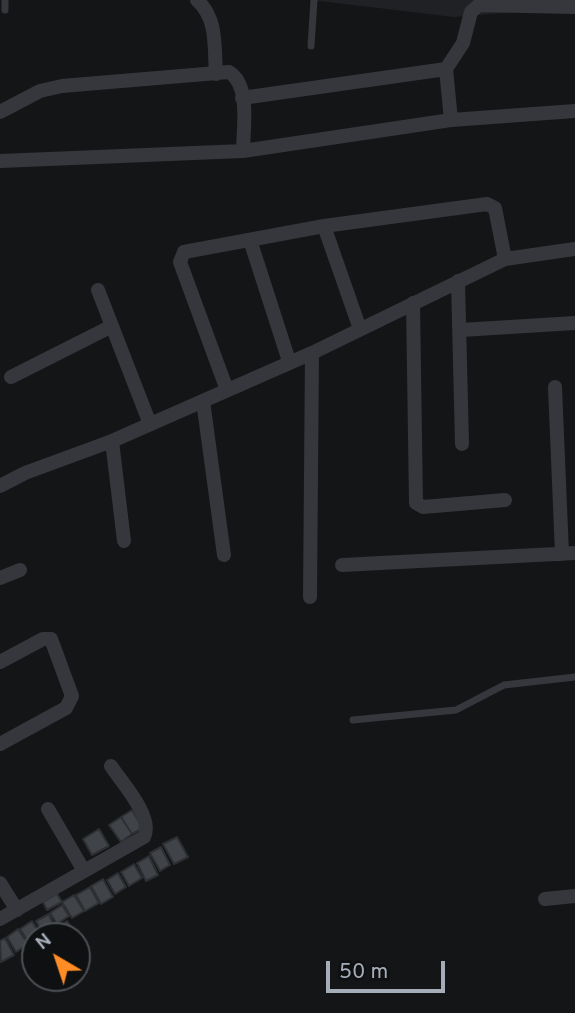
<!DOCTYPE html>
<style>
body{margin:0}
#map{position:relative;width:575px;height:1013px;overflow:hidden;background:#141517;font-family:Overpass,sans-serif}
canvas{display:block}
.north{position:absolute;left:21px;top:922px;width:70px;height:70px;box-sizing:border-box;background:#0f1012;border:2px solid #4b4f54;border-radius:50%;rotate:321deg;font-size:19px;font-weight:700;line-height:28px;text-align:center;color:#a5aeb8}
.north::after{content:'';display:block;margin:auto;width:24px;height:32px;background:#ff8c24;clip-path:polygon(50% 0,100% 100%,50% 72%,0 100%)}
.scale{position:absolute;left:326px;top:961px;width:119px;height:32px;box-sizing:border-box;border:4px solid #a5aeb8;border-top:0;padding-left:9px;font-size:21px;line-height:24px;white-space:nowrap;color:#a5aeb8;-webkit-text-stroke:5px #0f1012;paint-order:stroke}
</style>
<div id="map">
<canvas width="575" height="1013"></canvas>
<div class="north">N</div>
<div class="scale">50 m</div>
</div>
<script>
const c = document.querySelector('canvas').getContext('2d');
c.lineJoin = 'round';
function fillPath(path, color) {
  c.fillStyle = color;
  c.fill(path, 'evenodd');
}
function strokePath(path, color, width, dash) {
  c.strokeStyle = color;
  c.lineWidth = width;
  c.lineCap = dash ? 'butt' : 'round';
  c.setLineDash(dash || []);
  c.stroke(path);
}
const built = new Path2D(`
 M311 0H575V7L454 17Z`);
const building = new Path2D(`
 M132 810 143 828 132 834 121 817Z
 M121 817 132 834 121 842 109 825Z
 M99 829 109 846 92 855 83 839Z
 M177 837 188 857 174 864 163 844Z
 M161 847 170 865 160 871 150 853Z
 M149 856 158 875 146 881 137 863Z
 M134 864 142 878 129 886 121 872Z
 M118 873 126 887 115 894 107 880Z
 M103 879 113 897 101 904 91 886Z
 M90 887 99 903 85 911 76 895Z
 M57 894 62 902 47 910 43 902Z
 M74 895 84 911 72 918 62 902Z
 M62 905 69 916 57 924 50 913Z
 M49 914 54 926 42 932 36 921Z
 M32 921 40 934 28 941 20 929Z
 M67 921 73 930 58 936 54 929Z
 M18 929 28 944 16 952 7 937Z
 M5 938 14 955 1 962 0 941Z`);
const lane = new Path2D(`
 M5 0V10
 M311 46 314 0
 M353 720 456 710 504 685 575 677`);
const street = new Path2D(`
 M197 0C218 19 214 47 216 74
 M446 69 451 120
 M242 98 446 69 463 43 471 12 479 5 575 7
 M0 112 40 91 62 86 229 72C251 85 243 130 243 151
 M0 161 243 151 451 120 575 111
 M324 226 360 329
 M250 240 289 361
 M458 281 462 444
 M98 290 150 424
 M413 303 416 503 423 507 505 500
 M461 330 575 323
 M11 377 112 326
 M555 387 562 554
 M227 390 180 262 184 252 324 226 487 204 495 208 505 259
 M203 401 224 555
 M112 441 124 541
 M0 486 25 473 112 441 312 353 505 259 575 249
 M342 565 575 553
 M0 578 20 570
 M310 597 312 353
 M0 662 43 639H51L72 696 66 708 0 744
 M48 809 84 871
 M0 883 17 910
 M545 899 575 896
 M0 919 144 837C154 817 122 783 111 766`);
fillPath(built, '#202124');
fillPath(building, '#404347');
strokePath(building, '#2e2f33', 2);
strokePath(lane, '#35373c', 7);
strokePath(street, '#35373c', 14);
</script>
